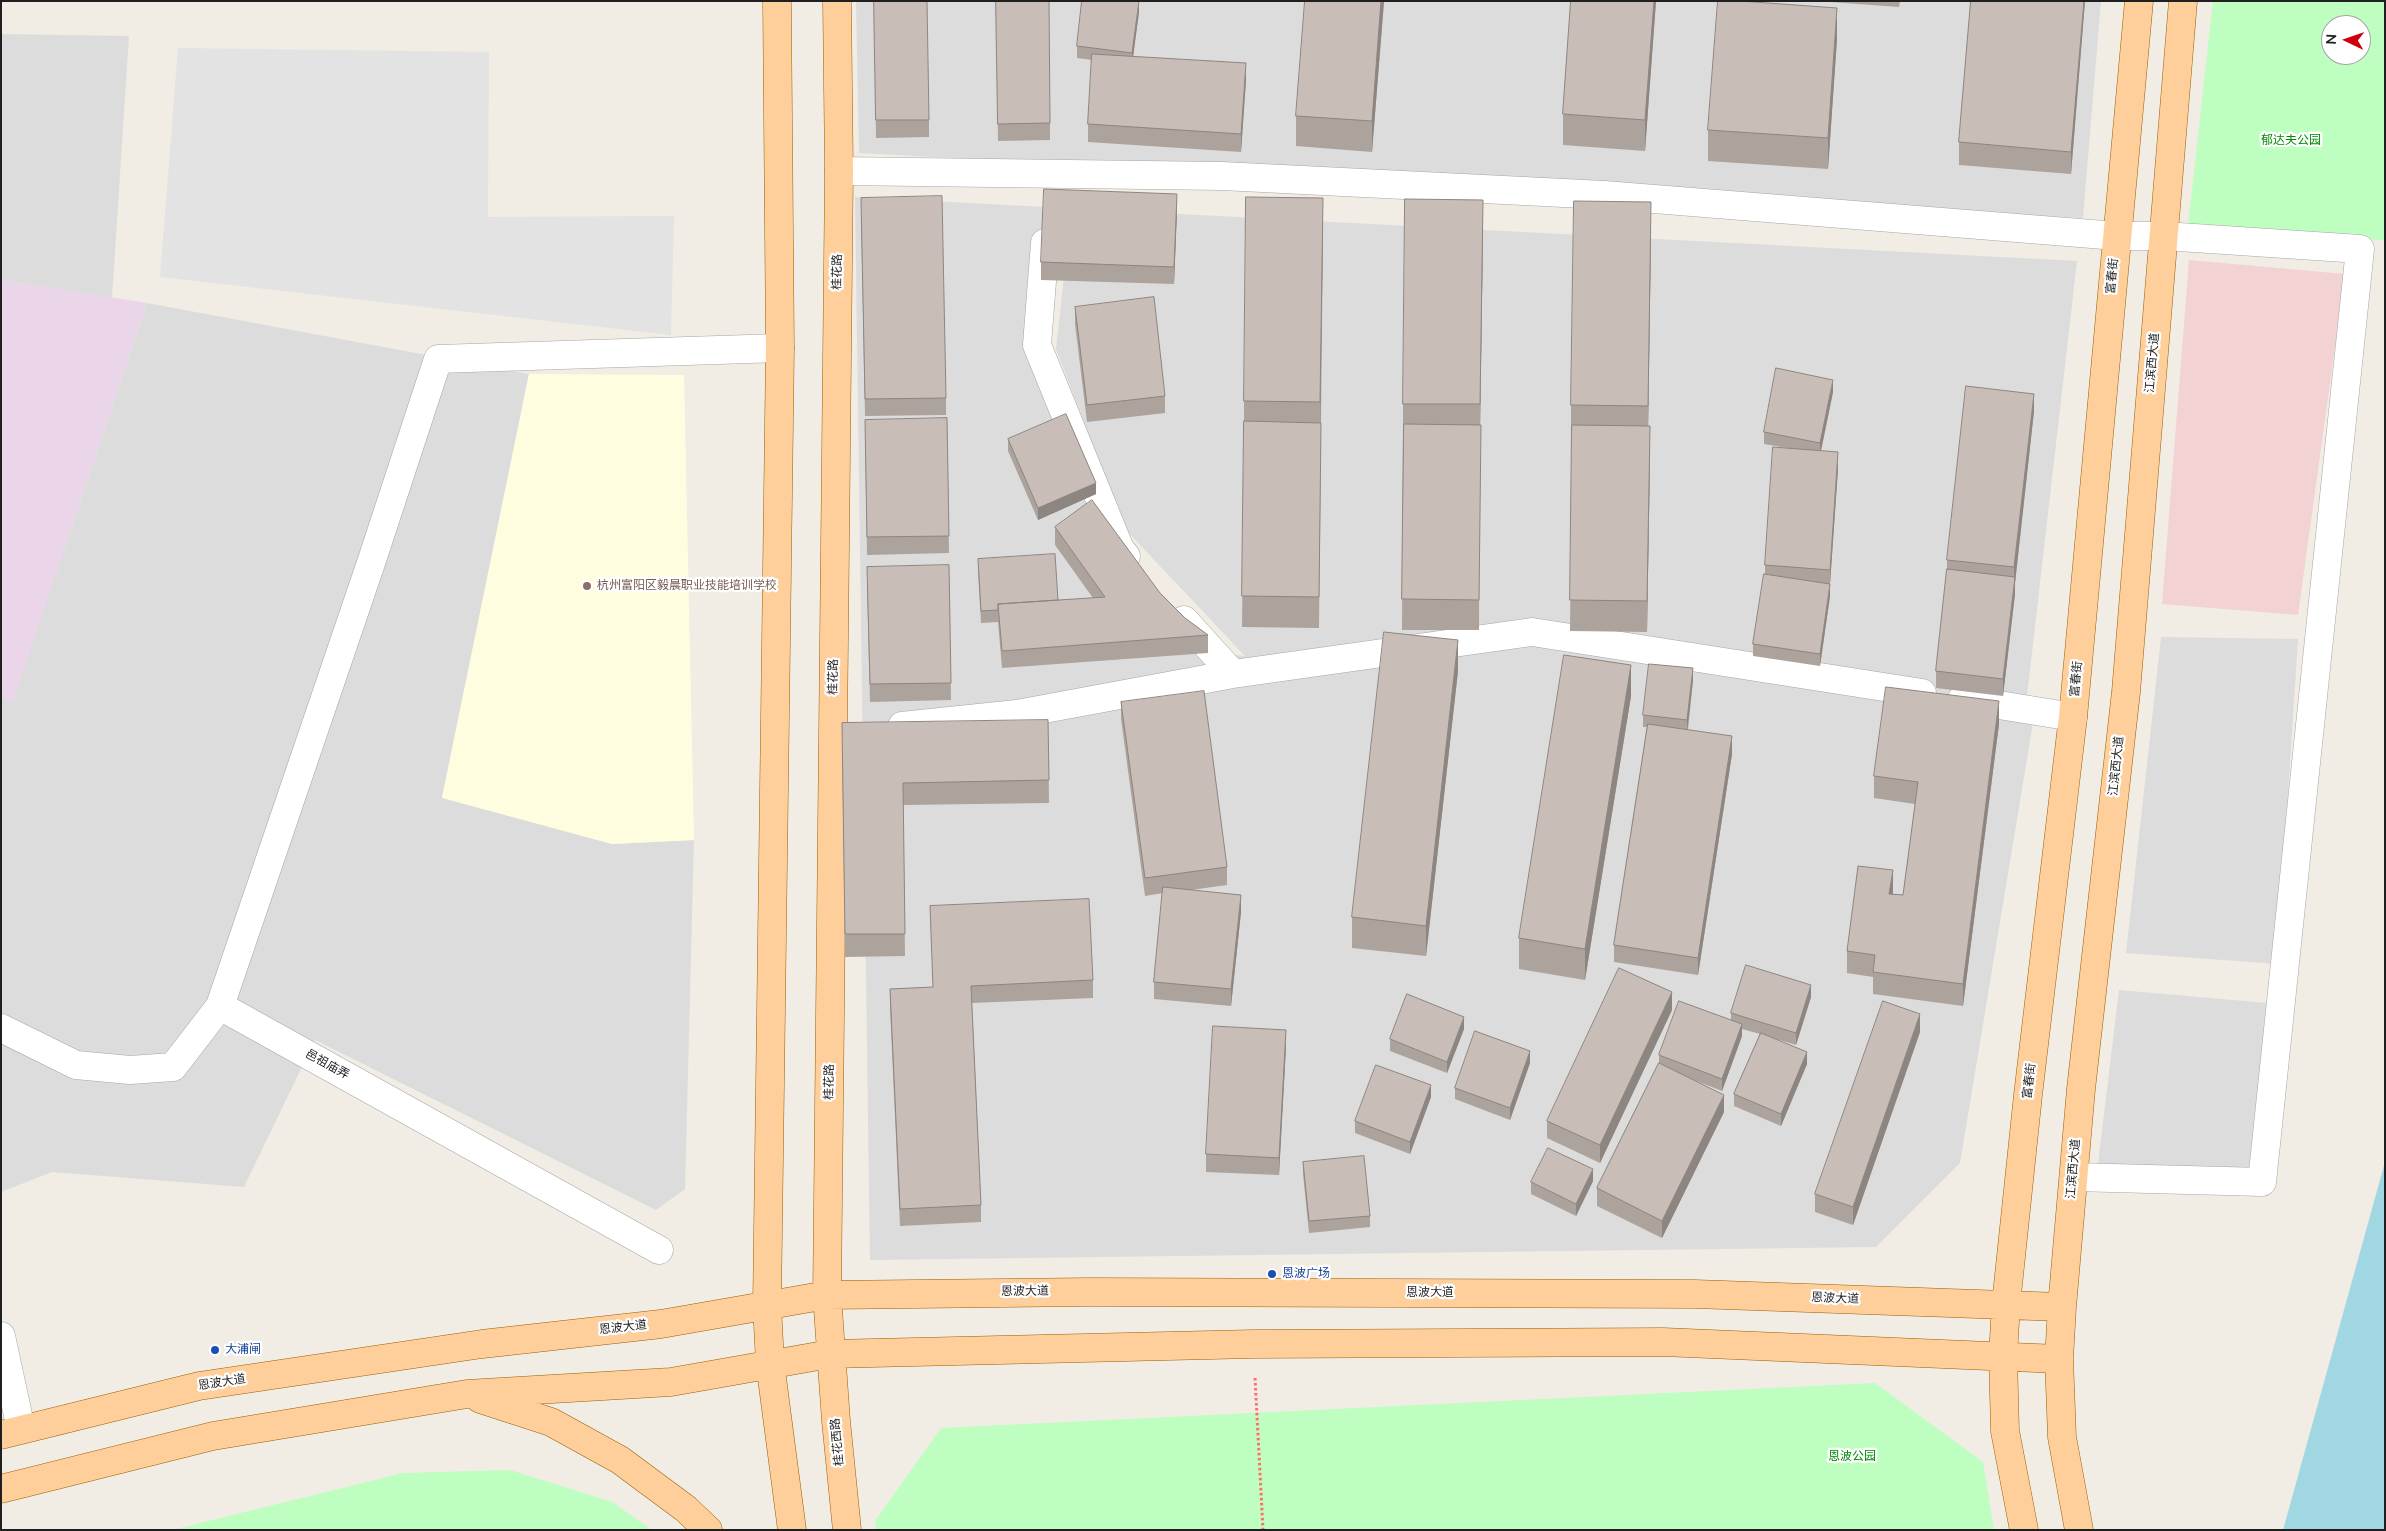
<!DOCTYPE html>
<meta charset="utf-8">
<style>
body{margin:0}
#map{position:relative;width:2386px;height:1531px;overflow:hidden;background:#f1ece4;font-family:"Nunito Sans",sans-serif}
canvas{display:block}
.frame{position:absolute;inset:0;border:2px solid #1f1f1f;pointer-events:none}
.north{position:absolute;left:2321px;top:15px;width:50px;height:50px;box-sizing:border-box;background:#fff;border:1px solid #a5a5a5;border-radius:50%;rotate:273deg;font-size:14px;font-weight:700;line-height:20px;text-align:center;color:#1f1f1f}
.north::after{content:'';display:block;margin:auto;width:18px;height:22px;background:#ce000b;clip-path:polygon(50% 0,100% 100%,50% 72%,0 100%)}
</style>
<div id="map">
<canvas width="2386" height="1531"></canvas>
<div class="frame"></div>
<div class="north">N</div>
</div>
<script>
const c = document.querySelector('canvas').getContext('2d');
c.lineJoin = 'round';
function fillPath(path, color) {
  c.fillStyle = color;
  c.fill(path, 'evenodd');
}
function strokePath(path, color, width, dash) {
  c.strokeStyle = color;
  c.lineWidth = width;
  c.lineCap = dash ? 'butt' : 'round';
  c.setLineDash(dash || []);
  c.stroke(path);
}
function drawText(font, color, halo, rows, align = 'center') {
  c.font = font + ' "Nunito Sans","Noto Sans SC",sans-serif';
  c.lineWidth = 4.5;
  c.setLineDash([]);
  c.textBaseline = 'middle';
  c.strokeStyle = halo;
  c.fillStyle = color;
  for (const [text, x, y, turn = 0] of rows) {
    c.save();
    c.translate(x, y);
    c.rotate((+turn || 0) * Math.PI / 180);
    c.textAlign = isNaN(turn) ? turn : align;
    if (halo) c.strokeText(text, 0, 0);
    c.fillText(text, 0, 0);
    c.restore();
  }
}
const residential = new Path2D(`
 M856 1H2101L2083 218 859 153Z
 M1 34 129 36 112 298 1 280Z
 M855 197 2077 261 2026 705 2035 711 1960 1163 1876 1247 870 1260ZM1071 213 1056 349 1125 529 1245 656 1208 652 1092 517 1037 345Z
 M147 303 529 374 442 797 612 844 694 840 685 1189 656 1210 315 1040 244 1187 52 1172 1 1192V698L13 701Z
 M2161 637 2298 639 2277 964 2126 953Z
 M2119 990 2278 1004 2262 1182 2096 1180Z`);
const commercial = new Path2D(`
 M2189 260 2345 274 2298 615 2162 604Z`);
const industrial = new Path2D(`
 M1 280 147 303 13 702 1 698Z`);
const education = new Path2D(`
 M529 374 684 375 694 840 612 844 442 798Z`);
const park = new Path2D(`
 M2213 1H2385V240L2187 236ZM2331 25H2361V55H2331Z
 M1875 1383 1983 1462 1994 1530H876L875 1521 941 1428Z
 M510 1470 612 1502 652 1530H172L403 1473Z`);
const parking = new Path2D(`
 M178 48 489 52 488 217 674 216 671 335 160 277Z`);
const water = new Path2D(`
 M2385 1162V1530H2283Z`);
const path = new Path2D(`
 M1255 1378 1263 1530`);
const minor = new Path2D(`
 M839 171 1222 176 1604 195 2117 236H2164L2360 249 2262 1182 2074 1177
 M1045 243 1037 345 1120 549 1126 556
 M1184 620 1233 674
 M1962 699 2073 717
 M902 726 1017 714 1233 674 1532 632 1922 693
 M220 1006 372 560 438 359 780 348
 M1 1028 76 1065 130 1070 173 1067 220 1006 659 1250
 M1 1336 21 1429`);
const major = new Path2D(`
 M777 1 780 348 767 1305 770 1363 792 1530
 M837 1 839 171 827 1295 836 1421 847 1530
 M480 1399 551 1422 620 1460 686 1509 708 1530
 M1 1435 199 1386 482 1344 661 1324 827 1295 1089 1292 1695 1294 2062 1307
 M1 1489 213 1436 467 1394 671 1382 830 1354 1253 1344 1663 1342 2059 1359
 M2024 1530 2005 1431 2003 1356 2006 1304 2028 1095 2073 717 2139 1
 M2079 1530 2062 1437 2059 1359 2062 1307 2081 1089 2126 692 2183 1`);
const wall = new Path2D(`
 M874 1 929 120V137L876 138Z
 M996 1 1050 123V140L998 141Z
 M1384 1 1372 152 1296 146V116Z
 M1571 1H1656L1645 151 1563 145V114Z
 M1817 1H1900L1899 7Z
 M1971 1H2085L2071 174 1959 165V142Z
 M1139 12 1133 56 1246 80 1241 152 1088 142V124L1092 60 1077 58V46Z
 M1837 39 1828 169 1708 161V130Z
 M1177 211 1174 284 1041 280V262Z
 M861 216 946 398V415L865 416Z
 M1323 229 1321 423V453L1319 628 1242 627 1244 432V401Z
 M1483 231 1480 425 1479 630H1402L1403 434V404Z
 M1651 233 1648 426 1650 457 1647 632 1570 631 1572 436H1571V405Z
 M1075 307 1165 396V413L1087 422 1075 324Z
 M1833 392 1821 451 1838 469 1830 584V596L1820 666 1753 656V644L1765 574V565L1788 448 1764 444V432Z
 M2034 411 2015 583V594L2003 696 1936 688V671L1947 571V560Z
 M947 418 949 553 867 555 865 437Z
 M1008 439 1096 494 1038 520 1008 451Z
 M1055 527 1160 593 1185 618 1208 635V653L1002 668 998 622 981 623 978 571V559L1058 600 1093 598 1055 545Z
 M949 565 951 700 870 702 867 584Z
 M1458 671 1426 956 1352 948V917Z
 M1693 680 1688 730 1732 754 1698 975 1614 962V945L1647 727H1643V715Z
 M1631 696 1585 980 1519 969V938Z
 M1121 702 1227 867V885L1191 890 1241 912 1231 1006 1154 999V982L1163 893 1145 896 1121 719Z
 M1048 720 1049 803 903 805 905 956 845 957 842 746Z
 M1999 724 1963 1006 1873 994V977L1847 973V951L1892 894 1903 895 1915 804 1874 798V776Z
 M930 906 1093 980V998L972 1003 981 1205V1222L900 1226 890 1007V989L933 987Z
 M1811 997 1796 1045 1776 1039 1807 1064 1781 1126 1734 1106V1094L1760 1034 1742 1029V1036L1722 1091 1694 1080 1724 1112 1662 1238 1597 1206V1188L1659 1063V1055L1731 1020V1013Z
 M1672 1010 1600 1163 1547 1138V1121Z
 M1464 1029 1447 1073 1390 1051V1039Z
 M1920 1032 1853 1225 1815 1212V1194Z
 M1286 1047 1279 1175 1206 1172V1154Z
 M1530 1063 1510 1120 1455 1099V1088Z
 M1431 1097 1410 1154 1355 1133V1121Z
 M1303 1162 1370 1216V1227L1309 1233 1303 1174Z
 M1593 1181 1576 1216 1531 1194V1182Z`);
const shadedWall = new Path2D(`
 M1139 1V12L1132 65V53Z
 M1381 1H1384L1372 152V121Z
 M1654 1H1656L1645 151V120Z
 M2084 1H2085L2071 174V152Z
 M1837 8V39L1828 169V138Z
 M1246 63V80L1241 152V134Z
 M1177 194V211L1174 284V267Z
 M1323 198V229L1320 433V402Z
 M1483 200V231L1480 435V404Z
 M1651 202V233L1648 436V406Z
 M1833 380V392L1820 455V443Z
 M2034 394V411L2015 583V594L2003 696V679L2014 578V567Z
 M1650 426V457L1647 632V601Z
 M1838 452V469L1830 584V596L1820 666V654L1830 585V570Z
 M1096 483V494L1038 520V508Z
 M1458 640V671L1426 956V926Z
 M1631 665V696L1585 980V949Z
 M1693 668V680L1687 732V720Z
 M1999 701V724L1963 1006V984Z
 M1732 736V754L1698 975V958Z
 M1893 870V893L1889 916V894Z
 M1241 895V912L1231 1006V989Z
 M1811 985V997L1796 1045V1033Z
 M1672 992V1010L1600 1163V1145Z
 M1920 1014V1032L1853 1225V1207Z
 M1464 1017V1029L1447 1073V1062Z
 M1742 1024V1036L1722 1091V1079Z
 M1286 1030V1047L1279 1175V1158Z
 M1530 1051V1063L1510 1120V1108Z
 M1807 1052V1064L1781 1126V1114Z
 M1431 1085V1097L1410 1154V1142Z
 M1724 1095V1112L1662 1238V1221Z
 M1593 1169V1181L1576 1216V1204Z`);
const building = new Path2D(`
 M874 1H927L929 120H876Z
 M996 1H1049L1050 123 998 124Z
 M1082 1H1139L1132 53 1077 46Z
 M1305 1H1381L1372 121 1296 116Z
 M1571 1H1654L1645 120 1563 114Z
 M1718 1H1740L1837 8 1828 138 1708 130Z
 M1971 1H2084L2071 152 1959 142Z
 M1092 54 1246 63 1241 134 1088 124Z
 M1044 189 1177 194 1174 267 1041 262Z
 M942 196 946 398 865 399 861 198Z
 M1246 197 1323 198 1320 402 1244 401Z
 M1405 199 1483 200 1480 404H1403Z
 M1574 201 1651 202 1648 406 1571 405Z
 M1154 297 1165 396 1087 405 1075 307Z
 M1776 368 1833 380 1820 443 1764 432Z
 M1966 386 2034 394 2014 567 1947 560Z
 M1066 414 1096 483 1038 508 1008 439Z
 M947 418 949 536 867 537 865 420Z
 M1244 421 1321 423 1319 597 1242 596Z
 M1404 424 1481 425 1479 600 1402 599Z
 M1572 425 1650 426 1647 601 1570 600Z
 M1773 447 1838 452 1830 570 1765 565Z
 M1092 500 1160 593 1185 618 1208 635 1002 651 998 604 1105 597 1055 527Z
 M1055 554 1058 600 998 604V610L981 611 978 559Z
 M949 565 951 683 870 684 867 567Z
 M1947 569 2015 577 2003 679 1936 671Z
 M1764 574 1830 584 1820 654 1753 644Z
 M1384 632 1458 640 1426 926 1352 917Z
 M1564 655 1631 665 1585 949 1519 938Z
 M1649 664 1693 668 1687 720 1643 715Z
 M1886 687 1999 701 1963 984 1873 972 1875 955 1847 951 1858 866 1893 870 1889 894 1903 895 1918 782 1874 776Z
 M1204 691 1227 867 1145 878 1121 702Z
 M1048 720 1049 780 903 783 905 934H845L842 723Z
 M1648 724 1732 736 1698 958 1614 945Z
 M1163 887 1241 895 1231 989 1154 982Z
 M1089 899 1093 980 971 986 981 1205 900 1209 890 989 933 987 930 906Z
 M1746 965 1811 985 1796 1033 1731 1013Z
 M1619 968 1672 992 1600 1145 1547 1121Z
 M1407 994 1464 1017 1447 1062 1390 1039Z
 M1679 1001 1742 1024 1722 1079 1659 1055Z
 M1883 1001 1920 1014 1853 1207 1815 1194Z
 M1213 1026 1286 1030 1279 1158 1206 1154Z
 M1475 1031 1530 1051 1510 1108 1455 1088Z
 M1761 1033 1807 1052 1781 1114 1734 1094Z
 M1659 1063 1724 1095 1662 1221 1597 1188Z
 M1376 1065 1431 1085 1410 1142 1355 1121Z
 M1548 1148 1593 1169 1576 1204 1531 1182Z
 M1364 1156 1370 1216 1309 1221 1303 1162Z`);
const markers = [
 [587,586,5,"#8d6e63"],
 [1272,1274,5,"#1a4fb4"],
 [215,1350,5,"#1a4fb4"]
];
const parkNames = [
 ["郁达夫公园",2291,141],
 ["恩波公园",1852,1457]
];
const streetNames = [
 ["桂花路",838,272,-89],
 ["富春街",2113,276,-85],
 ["江滨西大道",2153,363,-85],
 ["桂花路",834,677,-89],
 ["富春街",2077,679,-85],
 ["江滨西大道",2117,766,-84],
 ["邑祖庙弄",327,1065,29],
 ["富春街",2030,1081,-83],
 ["桂花路",830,1082,-89],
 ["江滨西大道",2074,1169,-85],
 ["恩波大道",1025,1292,-1],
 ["恩波大道",1430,1293],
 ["恩波大道",1835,1299,2],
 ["恩波大道",623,1328,-6],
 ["恩波大道",222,1383,-9],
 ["桂花西路",838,1442,-95]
];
const educationNames = [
 ["杭州富阳区毅晨职业技能培训学校",597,586]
];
const transitNames = [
 ["恩波广场",1282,1274],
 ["大浦闸",225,1350]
];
fillPath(residential, '#dddcdc');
fillPath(commercial, '#f3d2d3');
fillPath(industrial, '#ead6e8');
fillPath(education, '#fffddf');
fillPath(park, '#befec0');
fillPath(parking, '#e3e3e3');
fillPath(water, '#a1d7e2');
strokePath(minor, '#a6a6a6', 29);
strokePath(major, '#9a5f00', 29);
strokePath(path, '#ff6f67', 3, [2.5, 2.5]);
strokePath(minor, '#fff', 28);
strokePath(major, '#ffcf9b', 28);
fillPath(wall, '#ada39d');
fillPath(shadedWall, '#8d8580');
fillPath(building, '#c9beb7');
strokePath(building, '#8d8580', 1);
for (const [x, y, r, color] of markers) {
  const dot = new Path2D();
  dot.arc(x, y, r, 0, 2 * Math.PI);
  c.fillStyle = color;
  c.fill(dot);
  strokePath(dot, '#fff', 2);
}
drawText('12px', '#028806', '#fff', parkNames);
drawText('12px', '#1f1f1f', '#fff', streetNames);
drawText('12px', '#785e54', '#fff', educationNames, 'left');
drawText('12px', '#164399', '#fff', transitNames, 'left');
</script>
